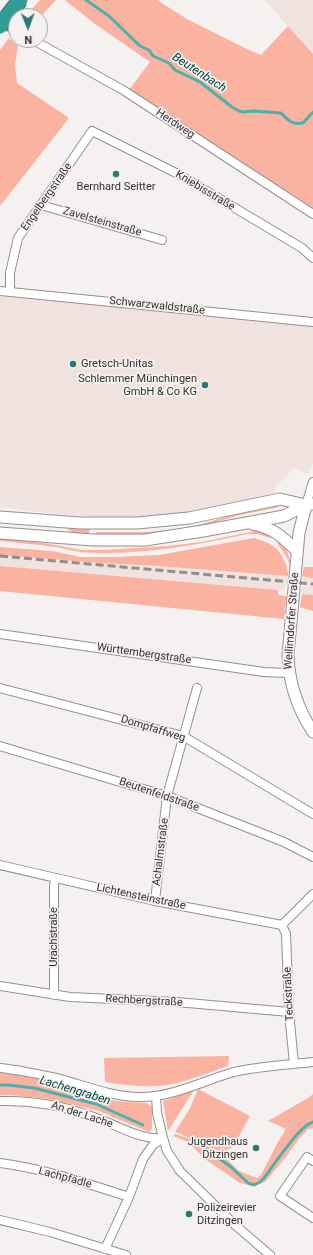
<!DOCTYPE html>
<meta charset="utf-8">
<style>
body{margin:0}
#map{position:relative;width:313px;height:1255px;overflow:hidden;background:#f5f1f0;font-family:Roboto,sans-serif}
canvas{display:block}
.north{position:absolute;left:8px;top:8px;width:40px;height:40px;box-sizing:border-box;background:#f5f1f0;border:1px solid #a8a5a4;border-radius:50%;rotate:179deg;font-size:11px;font-weight:700;line-height:16px;text-align:center;color:#343232}
.north::after{content:'';display:block;margin:auto;width:14px;height:18px;background:#2e7773;clip-path:polygon(50% 0,100% 100%,50% 72%,0 100%)}
</style>
<div id="map">
<canvas width="313" height="1255"></canvas>
<div class="north">N</div>
</div>
<script>
const c = document.querySelector('canvas').getContext('2d');
c.lineJoin = 'round';
function fillPath(path, color) {
  c.fillStyle = color;
  c.fill(path, 'evenodd');
}
function strokePath(path, color, width, dash) {
  c.strokeStyle = color;
  c.lineWidth = width;
  c.lineCap = dash ? 'butt' : 'round';
  c.setLineDash(dash || []);
  c.stroke(path);
}
function drawText(font, color, halo, rows, align = 'center') {
  c.font = font + ' Roboto,sans-serif';
  c.lineWidth = 3.5;
  c.setLineDash([]);
  c.textBaseline = 'middle';
  c.strokeStyle = halo;
  c.fillStyle = color;
  for (const [text, x, y, turn = 0] of rows) {
    c.save();
    c.translate(x, y);
    c.rotate((+turn || 0) * Math.PI / 180);
    c.textAlign = isNaN(turn) ? turn : align;
    if (halo) c.strokeText(text, 0, 0);
    c.fillText(text, 0, 0);
    c.restore();
  }
}
const built = new Path2D(`
 M265 0H313V54L288 26Z
 M0 291 313 322V463L308 474 293 468 287 476 275 487 276 492 205 515 106 524 83 516 46 513 0 507Z
 M0 555 100 563 158 566 288 576 284 591 0 566Z
 M302 576 313 578V595L302 594 304 581Z`);
const green = new Path2D(`
 M40 0H56L40 17V16H26Z
 M65 0H157L187 19 249 50 261 55 288 26 313 54V208L129 90 150 62 95 24Z
 M9 38 18 46 15 65 17 83 69 118 0 206V50Z
 M278 504 279 507 240 515 192 529 128 536 97 535 96 534V532H148L177 529 192 527 238 513Z
 M69 527H91L88 535 74 533 68 530Z
 M255 531H262L273 537 270 538 257 534H247C193 546 137 556 81 552 72 551 63 548 54 547 36 544 18 543 0 541V538L44 543 82 550H105L168 546 202 542Z
 M254 538C268 542 278 546 284 560 287 566 288 569 288 576L158 566 100 563 0 555V547L52 551 80 557H116L159 555Z
 M280 541C287 548 289 556 291 565H290L286 556 277 543Z
 M0 566 278 590V595L287 596 288 605H285L284 619 0 591Z
 M304 567H313V578L302 576Z
 M302 594 313 595V611L300 607Z
 M229 1056 228 1066C206 1073 180 1085 158 1086 140 1087 123 1085 105 1082L104 1058Z
 M0 1071 43 1077 115 1101 147 1103 152 1107V1129L149 1132 99 1111 49 1099 11 1095H0Z
 M198 1089 250 1116 233 1147 220 1153 197 1141 175 1132 190 1108Z
 M194 1090 168 1131 163 1101Z
 M313 1094V1128L308 1129 298 1140 286 1157 265 1182 253 1186 240 1183 205 1159 188 1142 173 1136 175 1134 194 1140 212 1150 227 1159 239 1171 257 1178 261 1175 278 1142 286 1129 268 1121 308 1098Z`);
const stream = new Path2D(`
 M86 0 109 16 140 46 149 50 153 56 169 63 175 70 200 82 232 107 239 111 244 112 254 111 281 113C288 120 292 125 303 123L313 112
 M0 1085H8L34 1088 96 1104 143 1125
 M194 1140 231 1167 248 1183 254 1185 260 1182 264 1178C274 1165 299 1126 313 1122`);
const street = new Path2D(`
 M1 22 16 31
 M33 40 123 90 313 214
 M41 205 162 240
 M0 291 313 322
 M10 291V273L18 238 92 131 178 174 302 248 313 258
 M306 505 313 482
 M0 634 264 672 288 673
 M0 688 183 736 313 814
 M0 746 167 796 284 842 313 857
 M0 865 155 901 282 925
 M155 901 167 796 197 688
 M282 925 286 934 289 1012 294 1064
 M282 925 313 894
 M0 986 70 997 177 1002 289 1012
 M54 995V887L55 878
 M0 1068C19 1070 38 1074 57 1078 84 1085 109 1096 137 1097 172 1098 202 1081 234 1072 260 1066 287 1065 313 1062
 M156 1096 157 1113 163 1138 167 1151 180 1171 235 1225 270 1255
 M0 1101C32 1100 61 1105 91 1116 114 1123 138 1140 162 1138
 M313 1161 307 1157 280 1196 313 1218
 M0 1163C45 1169 86 1183 129 1197L143 1159 153 1145 163 1138
 M0 1220 50 1232 126 1255
 M105 1249 129 1197`);
const secondary = new Path2D(`
 M306 505 299 533 288 655C289 684 297 708 313 732
 M0 517 80 523H137L189 518 280 499 306 505 313 504
 M252 524C275 529 280 535 297 551
 M0 533 93 540H145L203 531 284 516 306 505`);
const rail = new Path2D(`
 M0 556 313 584`);
const highwayBridge = new Path2D(`
 M0 26 20 0`);
const markers = [
 [116,174,4,"#2e7773"],
 [73,364,4,"#2e7773"],
 [205,385,4,"#2e7773"],
 [256,1148,4,"#2e7773"],
 [189,1214,4,"#2e7773"]
];
const streetNames = [
 ["Herdweg",175,124,34],
 ["Kniebisstraße",205,191,31],
 ["Engelbergstraße",47,197,-55],
 ["Zavelsteinstraße",102,222,16],
 ["Schwarzwaldstraße",157,306,6],
 ["Weilimdorfer Straße",292,621,-86],
 ["Württembergstraße",144,654,8],
 ["Dompfaffweg",153,729,17],
 ["Beutenfeldstraße",159,795,19],
 ["Achalmstraße",161,852,-83],
 ["Lichtensteinstraße",141,897,12],
 ["Urachstraße",54,937,-90],
 ["Teckstraße",289,994,-93],
 ["Rechbergstraße",144,1001,3],
 ["An der Lache",82,1115,18],
 ["Lachpfädle",65,1178,15]
];
const poiNames = [
 ["Bernhard Seitter",116,187,"center"],
 ["Gretsch-Unitas",81,364],
 ["Schlemmer Münchingen",197,379,"right"],
 ["GmbH & Co KG",197,392,"right"],
 ["Jugendhaus",248,1142,"right"],
 ["Ditzingen",248,1155,"right"],
 ["Polizeirevier",197,1208],
 ["Ditzingen",197,1221]
];
const waterNames = [
 ["Beutenbach",199,73,33],
 ["Lachengraben",75,1091,17]
];
fillPath(built, '#efe2df');
fillPath(green, '#fab2a1');
strokePath(stream, '#4eb0aa', 3);
strokePath(street, '#94908f', 10);
strokePath(secondary, '#94908f', 13);
strokePath(street, '#fff', 8);
strokePath(secondary, '#fff', 11);
strokePath(rail, '#908d8d', 3, [8, 4]);
strokePath(highwayBridge, '#337773', 17, []);
strokePath(highwayBridge, '#329c96', 15);
for (const [x, y, r, color] of markers) {
  const dot = new Path2D();
  dot.arc(x, y, r, 0, 2 * Math.PI);
  c.fillStyle = color;
  c.fill(dot);
  strokePath(dot, '#f5f1f0', 1.5);
}
drawText('11px', '#343232', '#f5f1f0', streetNames);
drawText('11px', '#343232', '#f5f1f0', poiNames, 'left');
drawText('italic 12px', '#034643', '#f5f1f0', waterNames);
</script>
